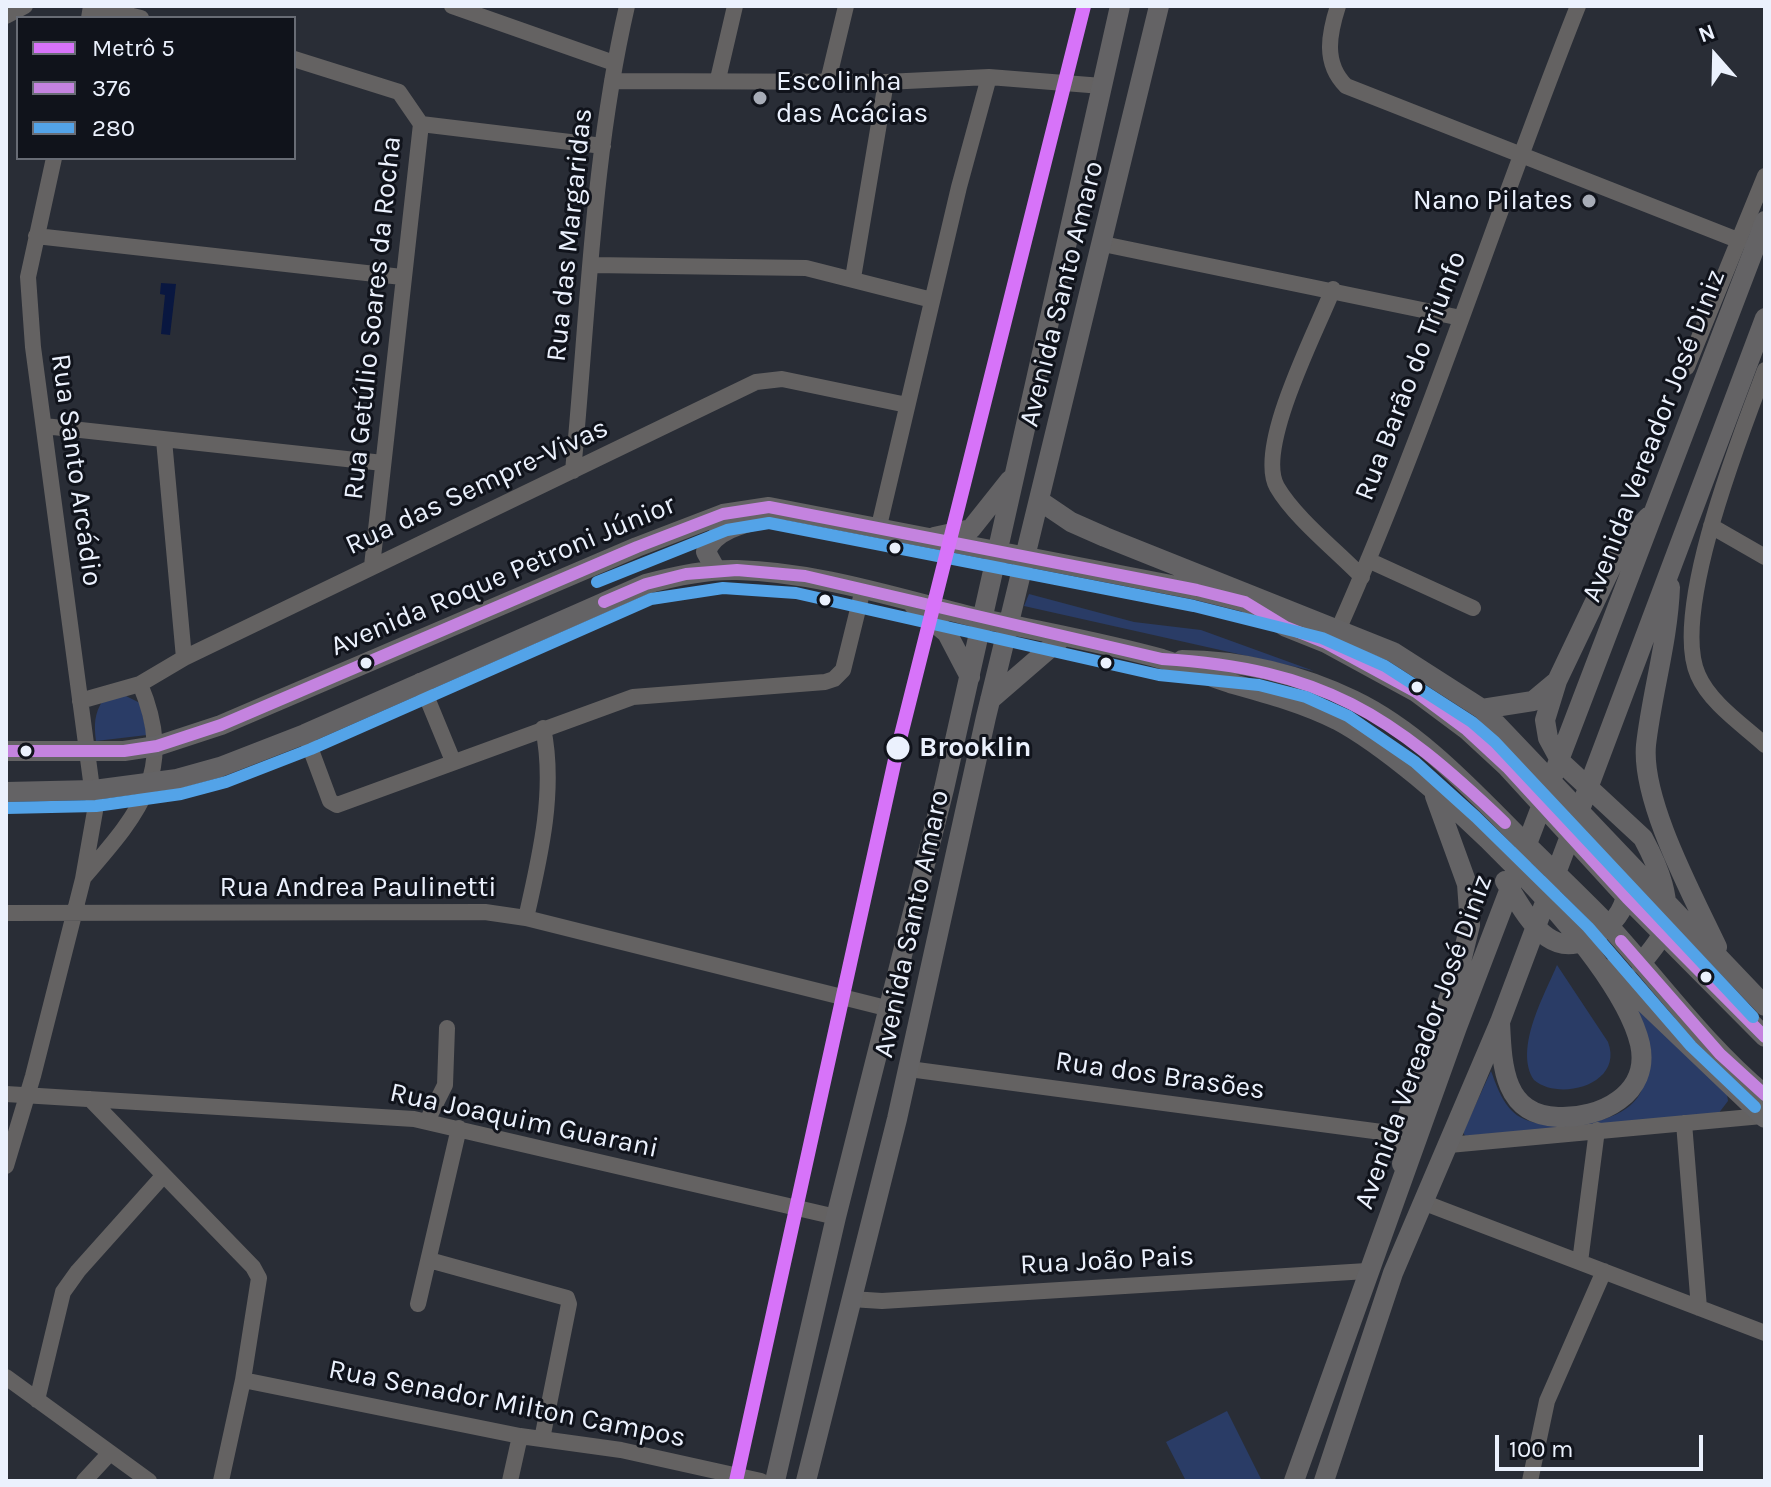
<!DOCTYPE html>
<meta charset="utf-8">
<style>
body{margin:0}
#map{position:relative;width:1771px;height:1487px;overflow:hidden;background:#292d36;font-family:Karla,sans-serif}
canvas{display:block}
.frame{position:absolute;inset:0;border:8px solid #ebf1fd;pointer-events:none}
.legend{position:absolute;left:16px;top:16px;width:280px;height:144px;box-sizing:border-box;background:#10131b;border:2px solid #686c75;margin:0;padding:10px 14px;list-style:none;font-size:24px;color:#ebf1fd}
.legend li{display:flex;align-items:center;gap:16px;height:40px}
.legend b{width:40px;border:2px solid #686c75}
.north{position:absolute;left:1675px;top:16px;width:80px;height:80px;-webkit-text-stroke:6px #10131b;paint-order:stroke;rotate:340deg;font-size:22px;font-weight:700;line-height:32px;text-align:center;color:#ebf1fd}
.north::after{content:'';display:block;margin:auto;width:28px;height:36px;background:#ebf1fd;clip-path:polygon(50% 0,100% 100%,50% 72%,0 100%)}
.scale{position:absolute;left:1495px;top:1435px;width:208px;height:36px;box-sizing:border-box;border:4px solid #ebf1fd;border-top:0;padding-left:10px;font-size:24px;line-height:28px;white-space:nowrap;color:#ebf1fd;-webkit-text-stroke:6px #10131b;paint-order:stroke}
</style>
<div id="map">
<canvas width="1771" height="1487"></canvas>
<div class="frame"></div>
<ul class="legend">
<li><b style="height:10px;background:#d773f9"></b>Metrô 5</li>
<li><b style="height:10px;background:#c483df"></b>376</li>
<li><b style="height:10px;background:#53a3e8"></b>280</li>
</ul>
<div class="north">N</div>
<div class="scale">100 m</div>
</div>
<script>
const c = document.querySelector('canvas').getContext('2d');
c.lineJoin = 'round';
function fillPath(path, color) {
  c.fillStyle = color;
  c.fill(path, 'evenodd');
}
function strokePath(path, color, width, dash) {
  c.strokeStyle = color;
  c.lineWidth = width;
  c.lineCap = dash ? 'butt' : 'round';
  c.setLineDash(dash || []);
  c.stroke(path);
}
function drawText(font, color, halo, rows, align = 'center') {
  c.font = font + ' Karla,sans-serif';
  c.lineWidth = 6;
  c.setLineDash([]);
  c.textBaseline = 'middle';
  c.strokeStyle = halo;
  c.fillStyle = color;
  for (const [text, x, y, turn = 0] of rows) {
    c.save();
    c.translate(x, y);
    c.rotate((+turn || 0) * Math.PI / 180);
    c.textAlign = isNaN(turn) ? turn : align;
    if (halo) c.strokeText(text, 0, 0);
    c.fillText(text, 0, 0);
    c.restore();
  }
}
const green = new Path2D(`
 M1029 594 1134 622 1201 630 1314 671 1024 606Z
 M124 695 140 703 147 735 96 741C94 725 94 714 103 700Z
 M1557 965 1608 1042C1624 1084 1560 1102 1534 1080 1513 1049 1546 992 1557 965Z
 M1634 1004 1727 1094 1728 1101 1718 1114 1465 1136 1463 1132 1491 1071C1497 1087 1504 1108 1520 1117 1550 1134 1629 1126 1642 1089 1653 1059 1642 1033 1634 1004Z
 M1227 1411 1261 1479 1186 1481 1166 1442Z`);
const water = new Path2D(`
 M161 283 176 284 170 335 161 334 165 295 160 294Z`);
const minor = new Path2D(`
 M452 6 614 63
 M1338 6C1329 34 1323 63 1346 86L1740 241
 M6 16 25 6
 M89 18 91 6 141 18
 M294 59 399 92 421 124 603 146
 M718 79 735 6
 M612 81 886 82 989 77 1102 86
 M828 81 846 6
 M36 236 402 277
 M1103 244 1461 318
 M592 265 806 268 932 300
 M853 278 886 82
 M1333 289C1316 332 1255 448 1277 487 1295 518 1337 551 1362 577
 M1687 367 1765 176
 M1765 370C1741 434 1670 613 1698 675 1710 703 1743 725 1765 745
 M44 426 383 463
 M164 440 184 658
 M573 471C588 317 592 157 627 6
 M879 526 959 187 989 77
 M1711 526 1765 557
 M1368 560 1473 608
 M372 566 421 124
 M1339 628C1429 425 1496 212 1578 6
 M420 681 453 761
 M80 701 140 684 184 658 756 382 782 379 907 405
 M305 734 330 801 337 805 633 697 825 682 834 679 843 670 863 589
 M84 877C139 813 177 772 140 684
 M6 913 485 912 526 918 890 1009
 M526 918C540 857 556 790 543 728
 M909 1069 1404 1135
 M6 1094 414 1119 836 1217
 M90 1099 253 1267 259 1278 243 1380 221 1481
 M427 1121 445 1085 447 1028
 M1684 1123 1699 1308
 M1449 1145 1762 1116
 M6 1166 33 1076 83 879 95 811 33 347 28 277 54 158
 M1425 1203 1765 1333
 M429 1260 567 1298 569 1304 542 1439
 M1580 1262 1597 1130
 M851 1299 882 1301 1367 1271
 M418 1304 459 1128
 M6 1377 149 1481
 M243 1380 520 1436 621 1450 761 1481
 M37 1400 63 1292 78 1271 163 1176
 M84 1481 109 1454
 M510 1481 520 1436
 M1530 1481 1547 1401 1604 1271`);
const major = new Path2D(`
 M1040 501 1071 522 1105 537 1393 652 1482 709 1765 1006
 M934 537 971 529 1010 480
 M716 570 706 552C714 527 754 521 776 515
 M1670 587C1668 641 1652 692 1646 745 1641 801 1693 896 1717 947
 M914 605 947 633 970 677
 M1182 660C1240 660 1302 675 1353 700 1418 731 1472 790 1521 839 1550 868 1580 896 1608 925 1660 982 1705 1045 1765 1095
 M990 700 1064 636
 M1482 709 1533 701 1557 681
 M6 751H124L157 746 221 725 637 547 723 514 769 507 1197 590 1245 602 1286 627 1326 643 1416 692 1467 730 1507 767 1627 898 1765 1037
 M6 792 94 790 177 779 220 767 305 734 646 584C675 576 706 569 737 570 817 572 896 598 974 617 1037 631 1101 642 1162 659 1185 666 1207 676 1230 683 1266 693 1303 703 1337 720 1422 765 1618 950 1640 1044 1651 1094 1600 1119 1558 1117 1503 1115 1502 1065 1500 1022
 M1505 881C1530 922 1553 968 1603 930 1618 919 1626 906 1627 888
 M1641 964C1647 955 1658 944 1662 934 1675 903 1657 864 1643 838L1561 762 1548 738 1545 720 1557 681 1620 549 1648 517
 M1609 969 1765 1118
 M1402 1164 1408 1115 1460 966 1470 925 1467 884 1435 796
 M775 1481 836 1217 944 789 1120 6
 M806 1481 897 1119 986 717 1159 6
 M1294 1481 1457 1027 1765 221
 M1324 1481 1393 1273 1500 1022 1765 318`);
const bus1 = new Path2D(`
 M604 602 646 584 686 574 737 570 805 576 1162 659C1323 669 1391 714 1505 823
 M6 751H124L157 746 221 725 637 547 723 514 769 507 1197 590 1245 602 1286 627 1326 643 1416 692 1467 730 1507 767 1627 898 1765 1037
 M1621 941 1720 1054 1765 1095`);
const bus2 = new Path2D(`
 M597 582 727 530 769 523 1194 606 1322 638 1385 666 1472 722 1495 742 1753 1017
 M6 808 96 806 181 794 226 782 311 749 651 599 723 588 796 593 1159 675 1259 685 1306 697 1348 716 1415 762 1476 817 1588 927 1691 1046 1755 1107`);
const metro1 = new Path2D(`
 M736 1481 896 755 1084 6`);
const markers = [
 [760,98,8,"#a7acb7"],
 [1589,201,8,"#a7acb7"],
 [895,548,7,"#ebf1fd"],
 [825,600,7,"#ebf1fd"],
 [366,663,7,"#ebf1fd"],
 [1106,663,7,"#ebf1fd"],
 [1417,687,7,"#ebf1fd"],
 [898,748,13,"#ebf1fd"],
 [26,751,7,"#ebf1fd"],
 [1706,977,7,"#ebf1fd"]
];
const poiNames = [
 ["Escolinha",776,82],
 ["das Acácias",776,114],
 ["Nano Pilates",1573,201,"right"]
];
const streetNames = [
 ["Rua das Margaridas",570,235,-84],
 ["Avenida Santo Amaro",1062,294,-76],
 ["Rua Getúlio Soares da Rocha",373,318,-84],
 ["Rua Barão do Triunfo",1411,376,-69],
 ["Avenida Vereador José Diniz",1654,436,-69],
 ["Rua Santo Arcádio",76,470,82],
 ["Rua das Sempre-Vivas",477,487,-25],
 ["Avenida Roque Petroni Júnior",503,576,-23],
 ["Rua Andrea Paulinetti",358,888],
 ["Avenida Santo Amaro",912,924,-78],
 ["Avenida Vereador José Diniz",1424,1042,-70],
 ["Rua dos Brasões",1160,1076,8],
 ["Rua Joaquim Guarani",524,1121,12],
 ["Rua João Pais",1107,1261,-3],
 ["Rua Senador Milton Campos",507,1404,11]
];
const stopNames = [
 ["Brooklin",919,748]
];
fillPath(green, '#2a3c66');
fillPath(water, '#091740');
strokePath(minor, '#646262', 16);
strokePath(major, '#646365', 20);
strokePath(bus1, '#c483df', 12);
strokePath(bus2, '#53a3e8', 12);
strokePath(metro1, '#d773f9', 14);
for (const [x, y, r, color] of markers) {
  const dot = new Path2D();
  dot.arc(x, y, r, 0, 2 * Math.PI);
  c.fillStyle = color;
  c.fill(dot);
  strokePath(dot, '#10131b', 3);
}
drawText('28px', '#ebf1fd', '#10131b', poiNames, 'left');
drawText('28px', '#ebf1fd', '#10131b', streetNames);
drawText('bold 28px', '#ebf1fd', '#10131b', stopNames, 'left');
</script>
